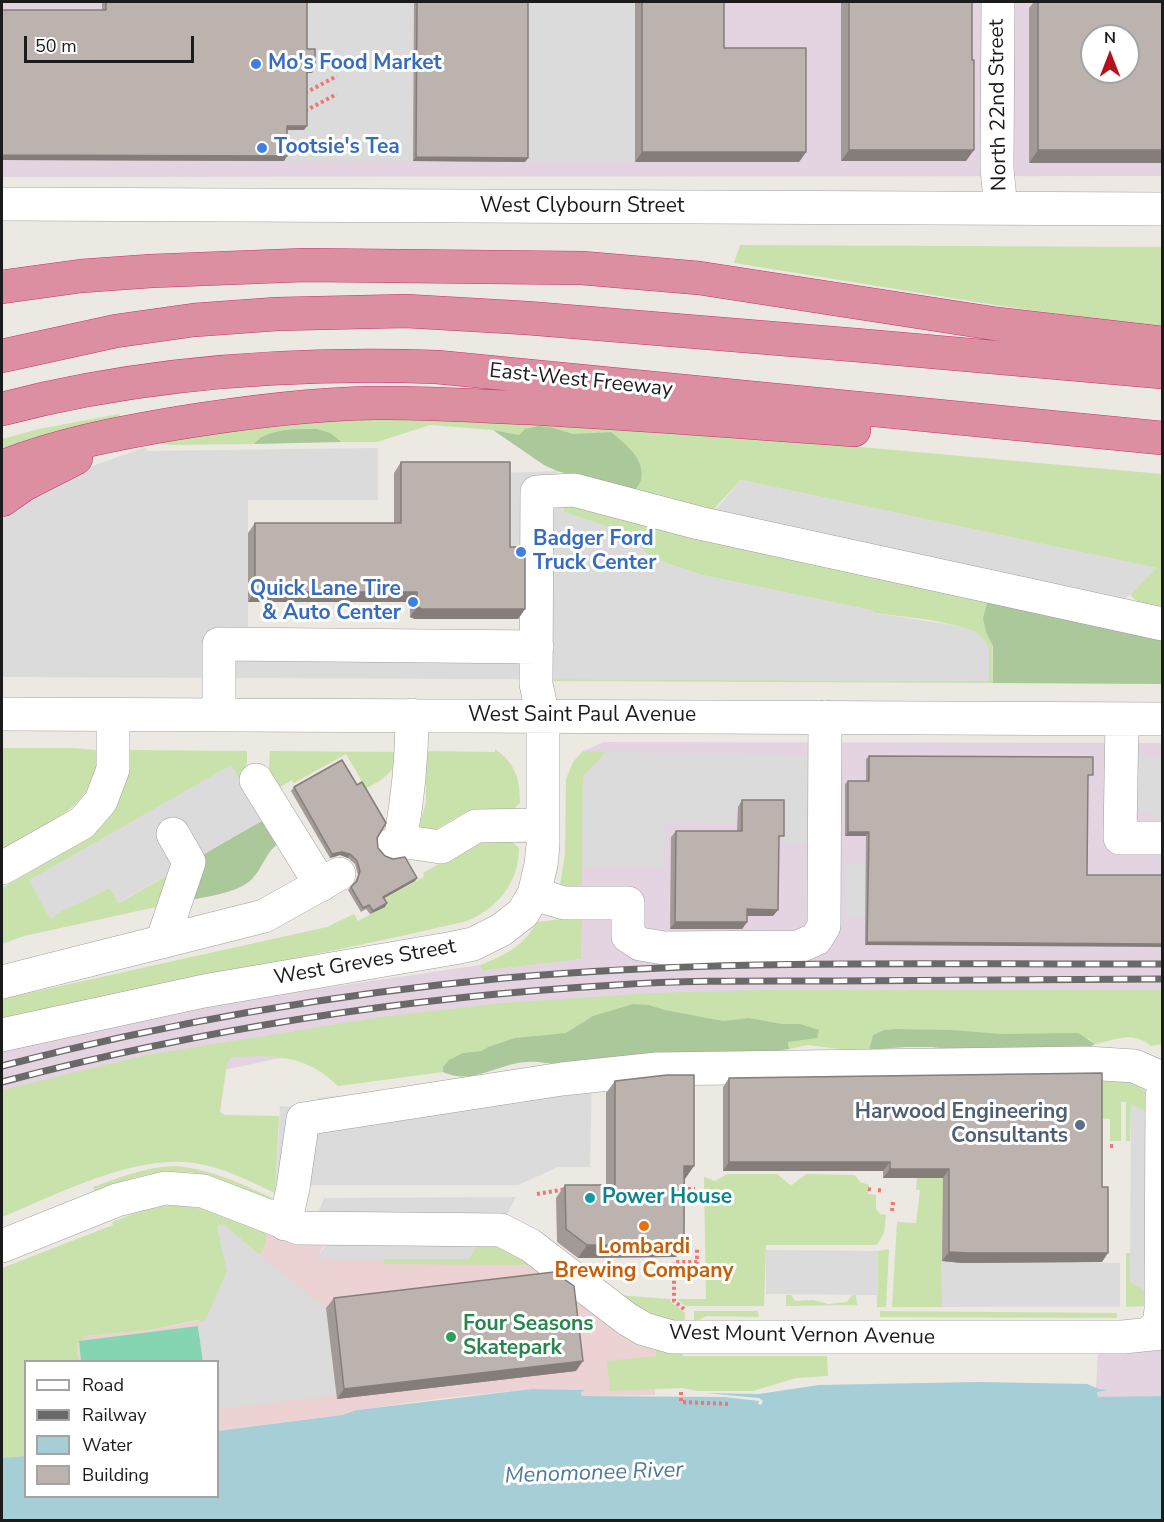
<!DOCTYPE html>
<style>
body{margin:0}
#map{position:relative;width:1164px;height:1522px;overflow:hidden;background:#ece8e2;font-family:"Nunito Sans",sans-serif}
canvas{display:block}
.frame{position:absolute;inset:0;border:3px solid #1b1b1b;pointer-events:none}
.legend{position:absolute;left:24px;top:1360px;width:195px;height:138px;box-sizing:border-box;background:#fff;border:2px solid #a4a4a4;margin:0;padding:8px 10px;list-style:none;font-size:18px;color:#1b1b1b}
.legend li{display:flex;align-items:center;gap:12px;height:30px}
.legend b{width:30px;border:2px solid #a4a4a4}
.north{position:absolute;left:1080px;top:24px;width:60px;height:60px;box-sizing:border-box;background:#fff;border:2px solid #a4a4a4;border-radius:50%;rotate:0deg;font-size:16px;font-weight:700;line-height:24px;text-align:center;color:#1b1b1b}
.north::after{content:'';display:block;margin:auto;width:21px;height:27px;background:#b5111b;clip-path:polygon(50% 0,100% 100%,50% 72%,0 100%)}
.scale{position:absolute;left:24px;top:36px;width:170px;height:27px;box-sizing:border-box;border:3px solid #1b1b1b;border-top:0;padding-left:8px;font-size:18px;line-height:21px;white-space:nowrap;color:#1b1b1b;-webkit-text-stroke:4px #fff;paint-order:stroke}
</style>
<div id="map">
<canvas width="1164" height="1522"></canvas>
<div class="frame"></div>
<ul class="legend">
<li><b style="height:8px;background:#fff"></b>Road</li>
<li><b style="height:8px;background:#696969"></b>Railway</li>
<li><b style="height:16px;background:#a5ced6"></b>Water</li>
<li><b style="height:16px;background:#bcb3af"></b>Building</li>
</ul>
<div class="north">N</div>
<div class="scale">50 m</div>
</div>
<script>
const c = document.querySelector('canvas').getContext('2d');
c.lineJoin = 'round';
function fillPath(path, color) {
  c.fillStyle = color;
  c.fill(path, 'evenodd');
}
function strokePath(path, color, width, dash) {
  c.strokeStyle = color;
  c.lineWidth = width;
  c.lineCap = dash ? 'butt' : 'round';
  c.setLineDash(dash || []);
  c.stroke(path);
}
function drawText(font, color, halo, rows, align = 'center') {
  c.font = font + ' "Nunito Sans",sans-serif';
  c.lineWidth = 6;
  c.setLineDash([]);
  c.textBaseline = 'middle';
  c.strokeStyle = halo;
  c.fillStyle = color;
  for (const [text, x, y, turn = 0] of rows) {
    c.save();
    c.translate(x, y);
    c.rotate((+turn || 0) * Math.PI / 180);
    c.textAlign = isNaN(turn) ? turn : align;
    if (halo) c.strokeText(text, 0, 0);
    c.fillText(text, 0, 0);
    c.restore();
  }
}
const commercial = new Path2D(`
 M213 1211 325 1242 317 1259H468L503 1246 656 1346 655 1395 582 1396 581 1392 584 1390 532 1389 444 1398 357 1410 342 1415 218 1431V1362L79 1361 77 1347 79 1341 86 1336 150 1330 201 1320Z`);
const industrial = new Path2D(`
 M2 2H1162V176L2 177ZM1092 36H1128V72H1092Z
 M604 742 1162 743V1029L577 1037 275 1059 2 1118V1052L20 1047 229 1002 480 965 482 971 581 959 583 751Z
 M1162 1343V1396L1098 1398 1097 1391 1108 1390 1096 1388 1098 1351Z`);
const grass = new Path2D(`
 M740 245 1162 247V328L1001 306 734 263Z
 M119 414 121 420 2 456V439L39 429Z
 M310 414 570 421 1162 474V615L1150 612 1130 595 1156 568 741 480 712 511 636 493 631 450 611 432C599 432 585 436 573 434 554 431 535 418 519 435L493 430 430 425 377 442H342L339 439H258L254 444 169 445 160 443Z
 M568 502 989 596 992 613 993 683 552 681V679L989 681 976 632 958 626 931 620 875 613 870 610 702 575 651 558 642 549 608 527 564 512 562 506Z
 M2 748H72L98 750C97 808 46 824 2 850Z
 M495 749C516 763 520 781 520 803L512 810 466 812 430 833 420 829V823L426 802 425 751 495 752Z
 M126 750 247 751V763L239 780 231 765 55 914 110 888 119 903 180 868 165 905 24 936 2 944V888L92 836C121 810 124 788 126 750Z
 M270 751 399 752C395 773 381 781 363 790L360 785 363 783 346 754 294 783 292 780 272 792 268 781Z
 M583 751 606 752 583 776 582 888H567L560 885 565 854 566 779 573 762Z
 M479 841H511L519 848C519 882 498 908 467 921 313 957 157 985 2 1019V999L327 927 354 914 358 921 384 907 381 900 424 877 423 873Z
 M563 919H582L581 959 482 971 480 965C501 957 527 945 536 922Z
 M762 990H1162V1044L1151 1046C1132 1030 1117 1040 1095 1044L1089 1039 916 1029 884 1030 873 1035 869 1050H847L808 1045 789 1049 788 1042 792 1039H808L801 1024H782L749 1018 723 1021 665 1010 649 1005 593 1016 566 1033 515 1038 488 1047 481 1051 463 1053 443 1067V1072L338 1086C306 1054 273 1055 231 1057L227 1063 220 1112 225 1115 279 1116 275 1193C249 1181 223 1167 194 1163 134 1154 56 1195 2 1217V1090L146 1055 381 1017 502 1003 651 993Z
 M1121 1076 1149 1093 1148 1111 1145 1112 1131 1104 1130 1141H1126V1102H1121V1141H1110V1119L1098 1118 1096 1081Z
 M175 1166C211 1169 240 1183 272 1198L270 1203C249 1193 228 1181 205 1175 167 1165 130 1178 95 1191L93 1187C120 1177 146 1167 175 1166Z
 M727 1174H777L789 1184 792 1185 806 1174 855 1175 860 1182 869 1185 868 1194 876 1195V1209L880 1214 886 1215 884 1233 877 1245H766L764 1306H686L677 1299H706L704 1177 715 1181Z
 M948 1174 943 1197 942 1307H892L897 1222 916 1223 920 1190H916L917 1178H933Z
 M176 1205 211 1210 266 1232V1243L260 1255 225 1225 217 1228 228 1271 206 1319 202 1322 198 1320 150 1330 86 1336C74 1344 77 1349 79 1361L26 1362 25 1456 2 1458V1268L113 1225 112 1222C133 1214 153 1206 176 1205Z
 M479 1243 494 1244 538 1265 384 1264V1259H468Z
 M889 1249 886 1307H877L878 1251Z
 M1126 1253H1130L1131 1282 1145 1290 1146 1306 1126 1307Z
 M617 1295 670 1299 671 1302 685 1313 684 1325 666 1322Z
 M786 1295H791L795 1301 813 1300 828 1304 847 1302 852 1295H856L857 1305 786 1306Z
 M694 1311H758L759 1317 706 1316 694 1323Z
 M880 1311 1117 1313V1318L880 1317Z
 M656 1346 683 1351V1356H827L828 1376 796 1378 753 1391H697L682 1388 610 1391 607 1361 656 1356Z`);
const forest = new Path2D(`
 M538 426 550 427 573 434 611 432C624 443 646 459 641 480 639 486 636 486 636 493L557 471 544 465 493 430 519 435 525 429Z
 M317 429 330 433 342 442 254 444C266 428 299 429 317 429Z
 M989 596 1162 631V684L993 683V646L986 632 983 618Z
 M262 820 280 842C265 853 264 866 252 879 239 893 204 897 185 901L199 857Z
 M633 1004 649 1005 665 1010 723 1021 749 1018 782 1024H800L819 1030 817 1038 788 1042 789 1049 763 1053 556 1064C547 1064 537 1061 527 1062 498 1063 473 1086 443 1072V1067L449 1060 463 1053 481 1051 488 1047 515 1038 566 1033 593 1016Z
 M895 1029 952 1030 1002 1034 1078 1033 1095 1044 1086 1049 963 1051 931 1047H905L869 1050 873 1035 884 1030Z`);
const pitch = new Path2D(`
 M198 1326 203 1361H81L79 1341Z`);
const parking = new Path2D(`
 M304 2H414L413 161H284V130H304Z
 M525 2H635V162H525Z
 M146 447 147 451 378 448V500H248V645L524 647 525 557H503V473L557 471 562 510 564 512 608 527 630 540 651 558 702 575 870 610 875 613 958 626 976 632 984 640 989 648V681L2 677V517L27 499 81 470Z
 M741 480 1157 568 1118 606 712 511 718 507Z
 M606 752 809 755 807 843H784V807H735L734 823 665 822 664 868H582L583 776Z
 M1131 758H1162V859H1155L1156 813H1131Z
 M231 765 262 821 118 903 110 888 56 914V916L50 919 29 880Z
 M846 863 866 864 865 917H846Z
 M592 1070 590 1167H558L518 1185H316L276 1183 280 1106 316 1108 317 1098Z
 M1131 1103 1147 1113 1148 1292 1130 1282Z
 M516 1197 505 1218 317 1216 324 1198Z
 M222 1224 326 1308 337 1395 218 1409V1362L203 1361 198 1326 206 1319 227 1271 217 1228 218 1225Z
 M329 1240 479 1243 468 1259H316Z
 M766 1250 878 1251 877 1295 766 1294Z
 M942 1262 1120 1263V1307H942L941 1263Z`);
const water = new Path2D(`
 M978 1382 1087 1384 1099 1389 1108 1390 1097 1392 1098 1397 1162 1396V1520H2V1458L25 1456 26 1496H218V1431L342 1415 357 1410 532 1389 584 1390V1391L581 1392 582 1396 724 1397 759 1401 758 1404 761 1405 763 1401 759 1398 706 1393 759 1394 819 1385Z`);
const path = new Path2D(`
 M305 93 337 76
 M305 111 337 94
 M1110 1146H1116
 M682 1189H695
 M868 1189 873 1190
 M878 1190 884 1191
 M537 1194 566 1189
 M892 1211 893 1202
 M684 1309 674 1301V1262H697V1248
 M681 1392V1402L731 1404`);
const minor = new Path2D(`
 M998 2 997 169 1001 209
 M2 204 1162 209
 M2 714 1162 719
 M219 715V644L537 647
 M1122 719 1120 838H1162
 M256 780 321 885
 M400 841C408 799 412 757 412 715
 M393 844 400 841 441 847 476 826 543 825
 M2 868 82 823 101 801 113 769V715
 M534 894 564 903H628V936L640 944 664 948 798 947 816 939 824 926 825 717
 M162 942 189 862 173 834
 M2 982 264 916 339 874
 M2 1035 204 991 454 948 473 944 501 930 523 913 534 894 541 865 543 845V716L536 684 537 492 574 490 699 523 1162 624
 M285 1224 293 1188 303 1119 562 1079 657 1069 1086 1063 1134 1066 1162 1078
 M2 1246 117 1200 165 1188 203 1191 299 1228 501 1230 530 1245 627 1319 644 1329 672 1337H1123L1162 1333
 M1148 1334 1159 1324 1161 1310 1162 1096`);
const highway = new Path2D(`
 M2 287 81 276 151 271 305 265 582 268 699 278 997 324 1162 343
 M2 356 116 331 194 320 277 314 406 311 527 318 855 345 1162 372
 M2 409C144 372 291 362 437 367L1162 438
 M2 467C57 445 114 434 172 424 239 413 307 404 375 403 426 402 477 406 529 408 637 414 746 422 854 430
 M2 500 25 484 76 458`);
const rail = new Path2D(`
 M2 1066C166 1023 335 994 505 978 723 958 944 965 1162 964
 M2 1082C202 1029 409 997 616 985 688 980 761 981 833 981 943 980 1053 979 1162 979`);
const wall = new Path2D(`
 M102 2H307V49L312 73H307L304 130H287L284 161 2 160V10H102Z
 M414 2H528V158L525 162 413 161Z
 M635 2H724V48L806 152 799 162H635Z
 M841 2H972L966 161H841Z
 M1034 2H1162L1029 163V8Z
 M401 462 525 609 518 619H415L410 617V602H248V533L255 523H394V473Z
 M869 756 1091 779H1088L865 945 866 836H845V784L848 781H866V759Z
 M294 787 377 838 378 848 385 856 417 878 415 881 384 898 385 907 370 914 366 909 361 912 348 890 355 882 358 875 355 864 348 858 340 855 330 858 291 791Z
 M742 800 779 842 773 916H747V922L742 929H670L671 837 676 831H737L738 807Z
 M1102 1073V1262L962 1263 942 1261 943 1178H883V1171H723V1087L729 1078Z
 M615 1081 685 1179 684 1245 676 1257 578 1258 557 1242 556 1198 565 1185H606V1093Z
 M334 1298 576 1371 337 1399 326 1308Z`);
const shadedWall = new Path2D(`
 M307 68H315L312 73H304Z
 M287 126H307L304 130H284Z
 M849 150H974L966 161H841Z
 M1038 150H1162V163H1029Z
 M642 152H806L799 162H635Z
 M2 155 287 156 284 161 2 160Z
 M416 157 528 158 525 162 413 161Z
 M255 592H417L410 602H248Z
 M417 607 525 609 518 619H415L410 617Z
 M848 832H869L866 836H845Z
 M342 852 350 854 348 858 340 855 330 858 332 854Z
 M417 878 415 881 381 900 383 897Z
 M387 903 385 907 370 914 373 911Z
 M747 909 778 910 773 916H743Z
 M675 922H747L742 929H670Z
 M867 942 1162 944V947L865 945Z
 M729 1162H890L883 1171H723Z
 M684 1166H694L685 1179H676Z
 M890 1169H949L943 1178H883Z
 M587 1245H684L676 1257 578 1258Z
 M949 1252 1108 1253 1102 1262 962 1263 942 1261Z
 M583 1361 576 1371 337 1399 344 1389Z`);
const building = new Path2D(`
 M106 2H307V49H315V68H307V126H287V156L2 155V10H106Z
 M417 2H528V158L416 157Z
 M642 2H724V48H806V152H642Z
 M849 2H972V60H974V150H849Z
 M1038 2H1162V150H1038ZM1092 36H1128V72H1092Z
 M401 462H510V547H525V609H422L417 607V592H255V523H401Z
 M869 756 1093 757V775H1088L1087 875H1162V944L867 942 869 832H848V781H869Z
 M342 760 357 785 362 782 386 823 377 838 378 848 385 856 393 859 405 857 417 878 383 897 387 903 373 911 369 905 363 908 351 887 357 881 360 871 357 861 350 854 342 852 332 854 294 787Z
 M742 800H784V836H779L778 910 747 909V922H675L676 831H742Z
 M1102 1073V1187H1108V1253H969L949 1252V1169H890V1162H729V1078Z
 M667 1075H694V1166H684V1245H587L566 1229 565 1185H615V1081Z
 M554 1272 574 1286 583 1361 344 1389 334 1298Z`);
const markers = [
 [256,64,6,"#3f7fe0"],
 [262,148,6,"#3f7fe0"],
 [521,552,6,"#3f7fe0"],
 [413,602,6,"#3f7fe0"],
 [1080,1125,6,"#5c6f8a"],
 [590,1198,6,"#0f9aa8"],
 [644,1226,6,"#e8710a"],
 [451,1337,6,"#2e9e5b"]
];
const shopNames = [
 ["Mo's Food Market",268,64],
 ["Tootsie's Tea",274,148],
 ["Badger Ford",533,540],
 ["Truck Center",533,564],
 ["Quick Lane Tire",401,590,"right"],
 ["& Auto Center",401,614,"right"]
];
const streetNames = [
 ["North 22nd Street",999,105,-91],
 ["West Clybourn Street",582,207],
 ["East-West Freeway",581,381,6],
 ["West Saint Paul Avenue",582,716],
 ["West Greves Street",365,963,-10],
 ["West Mount Vernon Avenue",802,1336,1]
];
const serviceNames = [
 ["Harwood Engineering",1068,1113],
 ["Consultants",1068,1137]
];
const cultureNames = [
 ["Power House",602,1198]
];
const foodNames = [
 ["Lombardi",644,1248],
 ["Brewing Company",644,1272]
];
const leisureNames = [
 ["Four Seasons",463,1325],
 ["Skatepark",463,1349]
];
const waterNames = [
 ["Menomonee River",594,1474,-2]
];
fillPath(commercial, '#ecd2d2');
fillPath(industrial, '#e4d4e2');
fillPath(grass, '#c9e2ab');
fillPath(forest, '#aac89a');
fillPath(pitch, '#85d5b2');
fillPath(parking, '#dbdbdb');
fillPath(water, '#a5ced6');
strokePath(minor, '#9f9f9f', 34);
strokePath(highway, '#c6326d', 34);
strokePath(path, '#ed7772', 4, [3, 3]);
strokePath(minor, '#fff', 33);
strokePath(highway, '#dd8fa2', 33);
strokePath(rail, '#696969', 7);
strokePath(rail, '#fff', 4.5, [14]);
fillPath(wall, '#a29a96');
fillPath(shadedWall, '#847d7a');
fillPath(building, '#bcb3af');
strokePath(building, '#847d7a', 1.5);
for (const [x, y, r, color] of markers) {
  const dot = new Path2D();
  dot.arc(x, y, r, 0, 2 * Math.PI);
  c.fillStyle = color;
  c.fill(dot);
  strokePath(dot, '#fff', 2);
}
drawText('bold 21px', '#366cbe', '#fff', shopNames, 'left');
drawText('21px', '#1b1b1b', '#fff', streetNames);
drawText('bold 21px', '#4e5e75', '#fff', serviceNames, 'right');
drawText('bold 21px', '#0d838f', '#fff', cultureNames, 'left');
drawText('bold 21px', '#c56008', '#fff', foodNames);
drawText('bold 21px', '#27864d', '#fff', leisureNames, 'left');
drawText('italic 22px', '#4e799a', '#fff', waterNames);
</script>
